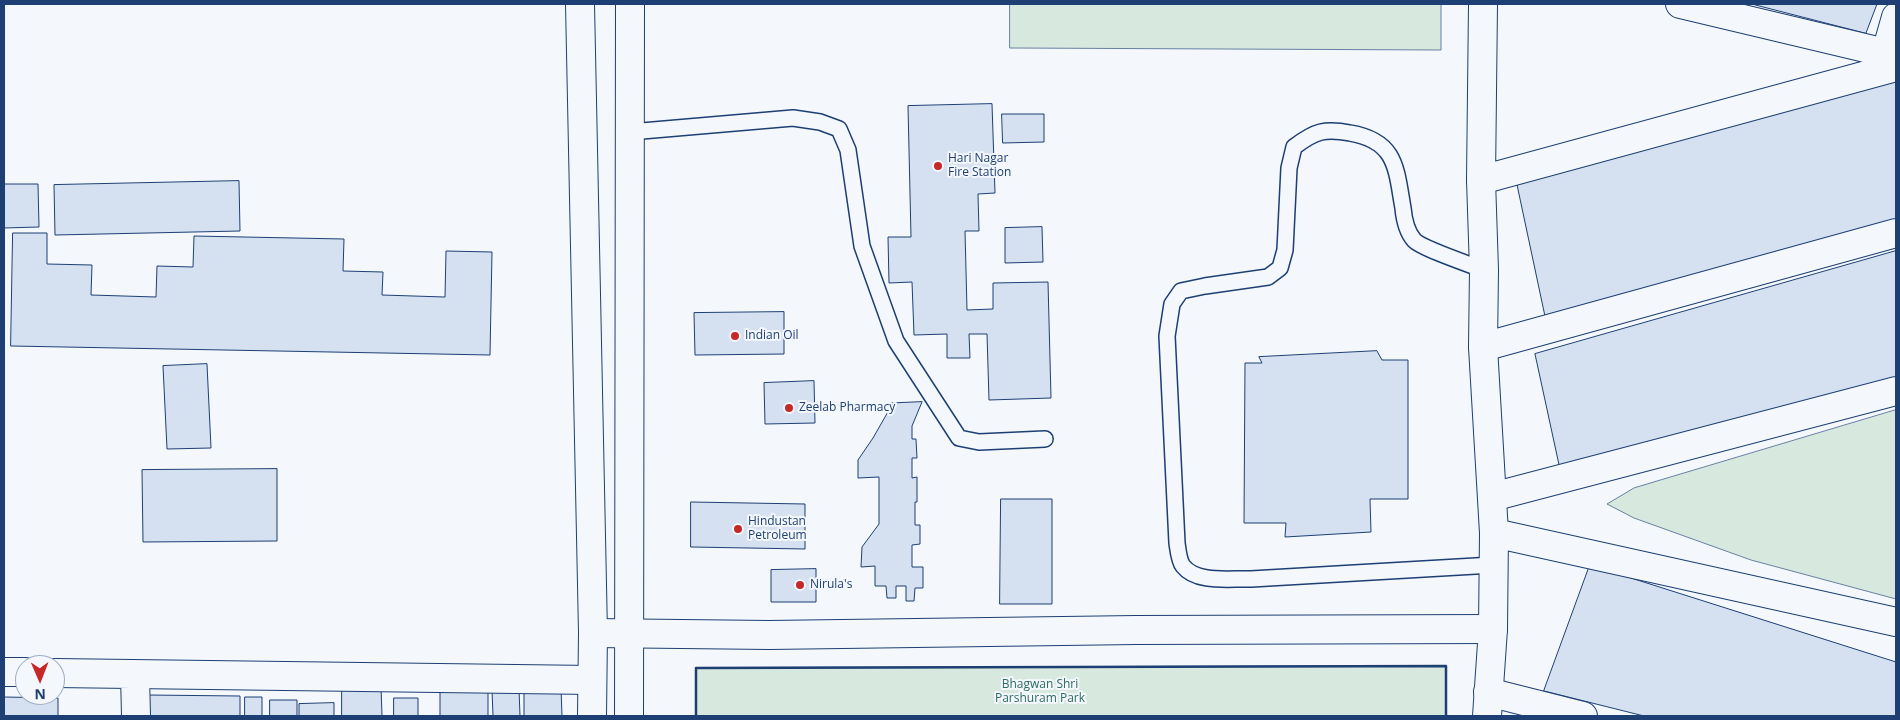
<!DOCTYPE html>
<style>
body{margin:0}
#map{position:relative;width:1900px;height:720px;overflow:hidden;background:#f4f7fb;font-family:"Open Sans",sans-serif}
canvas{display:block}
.frame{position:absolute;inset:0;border:5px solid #1d3f73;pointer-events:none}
.north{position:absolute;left:15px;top:655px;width:50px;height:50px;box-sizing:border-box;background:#f4f7fb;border:1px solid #9eadc5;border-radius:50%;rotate:179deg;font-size:14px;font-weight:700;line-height:20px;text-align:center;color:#1d3f73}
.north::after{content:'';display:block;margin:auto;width:18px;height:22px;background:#c62828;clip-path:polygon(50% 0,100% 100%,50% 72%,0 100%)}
</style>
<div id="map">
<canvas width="1900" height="720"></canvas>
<div class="frame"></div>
<div class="north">N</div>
</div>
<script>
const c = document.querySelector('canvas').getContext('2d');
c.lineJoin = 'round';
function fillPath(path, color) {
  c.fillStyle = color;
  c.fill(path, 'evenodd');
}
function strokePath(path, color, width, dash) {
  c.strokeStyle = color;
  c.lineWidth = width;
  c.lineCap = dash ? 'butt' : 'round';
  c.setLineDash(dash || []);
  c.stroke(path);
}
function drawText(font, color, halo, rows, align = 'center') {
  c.font = font + ' "Open Sans",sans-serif';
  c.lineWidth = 4;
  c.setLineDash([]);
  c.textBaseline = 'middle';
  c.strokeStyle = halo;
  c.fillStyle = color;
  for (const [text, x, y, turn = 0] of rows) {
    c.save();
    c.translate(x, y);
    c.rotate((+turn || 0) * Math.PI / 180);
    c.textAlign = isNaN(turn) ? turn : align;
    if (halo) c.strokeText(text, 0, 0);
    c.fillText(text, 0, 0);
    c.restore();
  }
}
const green = new Path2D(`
 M1010 4H1441V50L1010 48Z
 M1896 410V599L1751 560 1634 518 1607 504 1634 488Z
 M1446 666V716H696V668Z`);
const building = new Path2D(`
 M1752 4H1877L1866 33Z
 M1896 78V223L1546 321 1516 180Z
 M992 104 995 193 978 194 979 231H965L967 310 993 309V283L1048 282 1051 398 989 400 987 334H969L970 358H947V334L914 335 912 282 889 283 888 237H911L908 106Z
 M1002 114H1044V142L1003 143Z
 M239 181 240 231 55 235 54 185Z
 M4 184H38L39 227 4 228Z
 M1042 227 1043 262 1005 263V228Z
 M13 233H47V264L92 265 91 295 156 297 157 266 193 267 194 236 344 239 343 271 383 272 382 295 445 297 446 251 492 252 490 355 11 346Z
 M1896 251V378L1561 474 1535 354Z
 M784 312V354L695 355 694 313Z
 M1377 351 1382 360H1408V499H1370L1371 532 1285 537 1286 523H1244L1245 363H1262L1259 357Z
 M207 364 211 448 167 449 163 366Z
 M814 381 815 423 765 424 764 383Z
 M922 402 912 426V439H916L917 458H912V478L917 477V502H915V525H920V544L912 545V567H923V588H915L914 601H906V586H896V598H887L886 586H875V566L861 567 862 547 879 524V477L858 478V460L873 438 893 403H891Z
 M277 469V541L143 542 142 470Z
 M1001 499H1052V604H1000Z
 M691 502 805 504V549L691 547Z
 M1590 565 1896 662V716H1644L1544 691Z
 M816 569V602H771V570Z
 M342 687H381L382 716H342Z
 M561 688 562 716H524V690Z
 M488 689V716H440V690Z
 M519 689 520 716H493L492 690Z
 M146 695 240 696V716H146Z
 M4 697 58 698V716H4Z
 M245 697H262V716H245Z
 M394 698H418V716H394Z
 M270 700H297V716H270Z
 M334 703V716H299V704Z`);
const lane = new Path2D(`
 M630 132 793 118 820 122 839 129 848 150 862 246 896 341 959 438 979 442 1045 439
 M1484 270C1471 265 1421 248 1414 240 1407 232 1404 219 1403 208 1396 169 1397 141 1350 133 1325 128 1315 131 1294 147L1289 168 1285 250 1280 268 1268 277 1205 286 1181 291 1172 304 1167 336 1177 543C1178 550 1179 561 1183 566 1197 584 1231 578 1251 579L1493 565`);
const street = new Path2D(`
 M1680 4 1886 53
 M1881 70 1896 17
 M1481 180 1896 67
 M1483 347 1896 233
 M1492 497 1896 391
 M1494 533 1896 622
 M593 633 769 635 1136 630 1493 629
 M4 672H25
 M55 673 592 680
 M135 675 136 716
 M1488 692 1583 716`);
const secondary = new Path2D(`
 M580 4 593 633 592 716
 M1483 4 1481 180 1484 270 1483 347 1494 533 1493 629 1487 716
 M629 716 630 4`);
const wall = new Path2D(`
 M696 716V668L1446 666V716`);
const markers = [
 [938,166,5,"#c62828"],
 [735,336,5,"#c62828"],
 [789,408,5,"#c62828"],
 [738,529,5,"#c62828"],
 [800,585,5,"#c62828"]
];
const poiNames = [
 ["Hari Nagar",948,159],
 ["Fire Station",948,173],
 ["Indian Oil",745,336],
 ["Zeelab Pharmacy",799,408],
 ["Hindustan",748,522],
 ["Petroleum",748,536],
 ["Nirula's",810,585]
];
const parkNames = [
 ["Bhagwan Shri",1040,685],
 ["Parshuram Park",1040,699]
];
fillPath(green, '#d7e8df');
strokePath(green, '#687fa3', 1);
fillPath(building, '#d5e0f0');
strokePath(building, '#1d3f73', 1);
strokePath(lane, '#1d3f73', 18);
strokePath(street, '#1d3f73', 30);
strokePath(secondary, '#1d3f73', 30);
strokePath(lane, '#f4f7fb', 15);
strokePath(street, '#f4f7fb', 28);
strokePath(secondary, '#f4f7fb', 28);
strokePath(wall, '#1d3f73', 2.5);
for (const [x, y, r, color] of markers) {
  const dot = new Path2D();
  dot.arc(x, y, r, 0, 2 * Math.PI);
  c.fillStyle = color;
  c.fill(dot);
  strokePath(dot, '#f4f7fb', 2);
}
drawText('12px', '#1d3f73', '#f4f7fb', poiNames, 'left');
drawText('12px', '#2c6c60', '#f4f7fb', parkNames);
</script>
